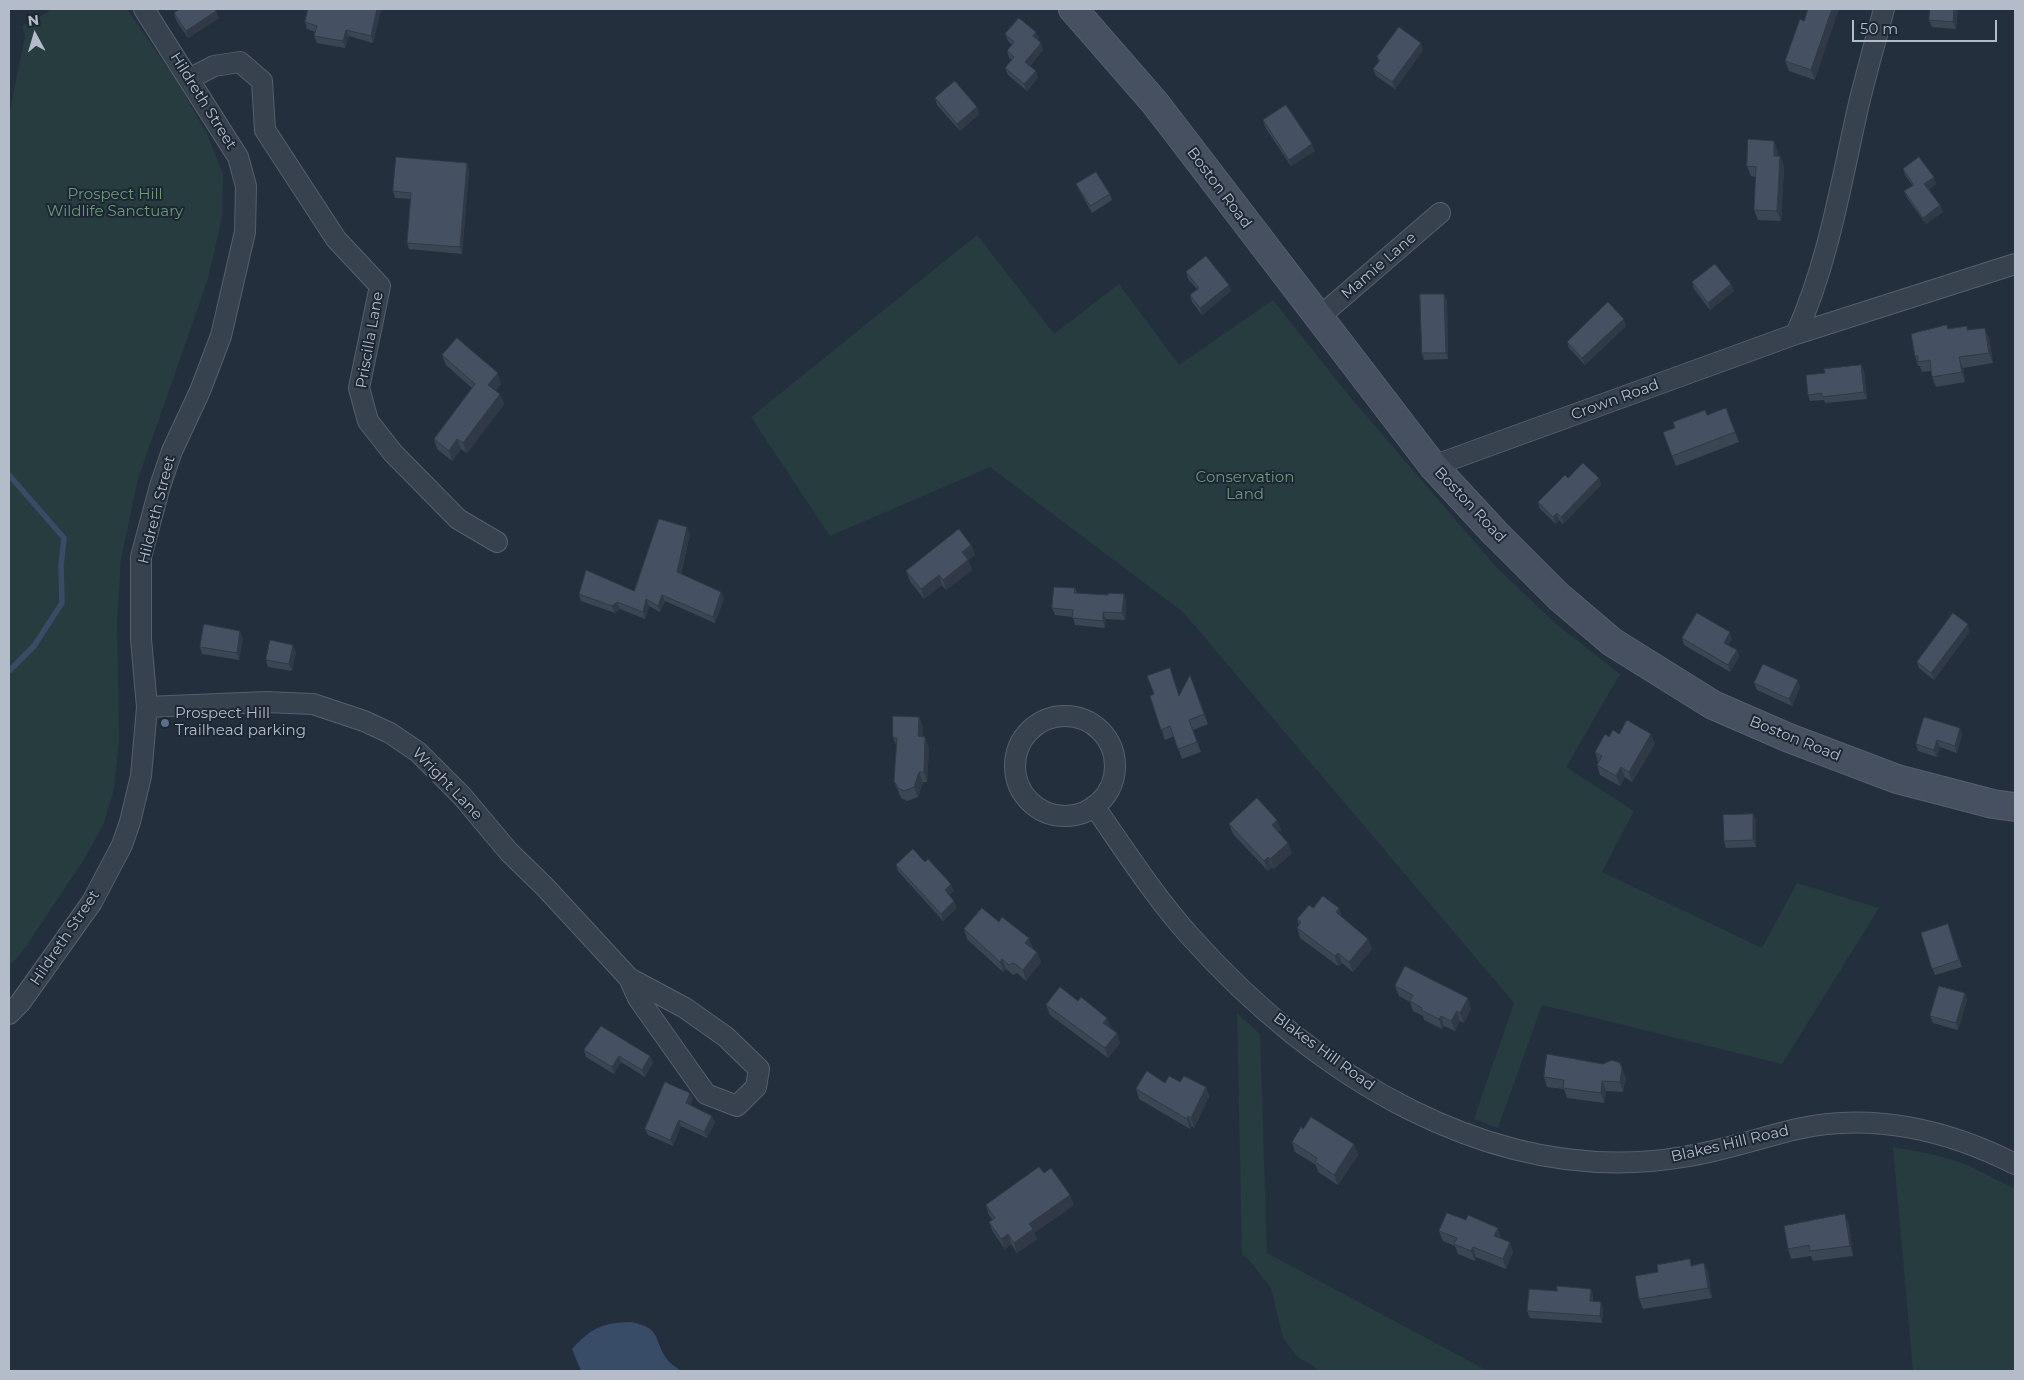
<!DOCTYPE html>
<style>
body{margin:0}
#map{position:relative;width:2024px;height:1380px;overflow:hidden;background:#242f3e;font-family:Montserrat,sans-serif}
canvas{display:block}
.frame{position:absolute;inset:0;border:10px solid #b4bcc9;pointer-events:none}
.north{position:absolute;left:10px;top:10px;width:50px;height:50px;-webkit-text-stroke:4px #1d2633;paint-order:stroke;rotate:354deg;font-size:14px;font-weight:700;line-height:20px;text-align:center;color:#b4bcc9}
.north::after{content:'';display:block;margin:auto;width:18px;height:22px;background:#b4bcc9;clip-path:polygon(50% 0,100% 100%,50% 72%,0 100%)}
.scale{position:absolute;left:1852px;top:20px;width:145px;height:22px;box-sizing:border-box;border:2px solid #b4bcc9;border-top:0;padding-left:6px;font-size:15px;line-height:18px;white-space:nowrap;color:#b4bcc9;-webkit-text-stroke:4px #1d2633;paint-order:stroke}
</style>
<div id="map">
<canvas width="2024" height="1380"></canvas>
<div class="frame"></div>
<div class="north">N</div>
<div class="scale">50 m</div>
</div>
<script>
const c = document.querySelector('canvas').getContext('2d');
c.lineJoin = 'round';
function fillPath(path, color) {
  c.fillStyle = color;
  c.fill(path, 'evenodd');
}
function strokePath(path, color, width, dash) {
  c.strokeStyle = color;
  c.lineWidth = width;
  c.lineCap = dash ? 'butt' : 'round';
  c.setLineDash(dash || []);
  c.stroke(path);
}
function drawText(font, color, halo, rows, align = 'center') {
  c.font = font + ' Montserrat,sans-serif';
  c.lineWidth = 4;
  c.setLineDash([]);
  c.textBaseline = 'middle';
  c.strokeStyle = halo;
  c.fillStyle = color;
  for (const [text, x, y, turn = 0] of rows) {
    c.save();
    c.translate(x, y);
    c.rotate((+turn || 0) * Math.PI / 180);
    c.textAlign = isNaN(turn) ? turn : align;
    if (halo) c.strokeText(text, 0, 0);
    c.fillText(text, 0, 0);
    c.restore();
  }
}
const green = new Path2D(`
 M53 9H127L176 80 207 134 223 174 222 217 208 279 138 479 121 559 117 621 119 740 114 789 104 823 85 858 25 948 9 967V116L25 36 22 26Z
 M977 235 1054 334 1119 284 1179 365 1273 300 1346 392 1497 568 1556 624 1620 674 1566 767 1634 811 1602 872 1762 948 1797 883 1879 908 1782 1064 1542 1005 1498 1128 1474 1119 1514 1003 1183 612 990 467 830 536 751 417Z
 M1237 1013 1260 1034 1267 1253 1488 1371H1320L1297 1356 1283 1338 1271 1288 1249 1260 1242 1255Z
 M1893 1147C1916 1151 1940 1155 1962 1163 1980 1170 1996 1181 2015 1188V1371H1913Z`);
const water = new Path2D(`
 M631 1322C662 1329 652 1336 666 1358 669 1363 676 1367 681 1371H581L572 1349C592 1327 603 1323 631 1322Z`);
const stream = new Path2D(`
 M9 475 64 538 61 566 62 603 34 646 9 671`);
const minor = new Path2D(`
 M189 79 214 66 240 62 262 81 265 130 336 239 380 286 359 388 368 421 393 453 458 519 497 542
 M1318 318 1440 213
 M1796 334C1828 263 1840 188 1857 112 1865 77 1875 43 1884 9
 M1433 466 1796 334 2015 264
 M147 707 266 702 313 704 364 721 390 733 418 752 462 796 509 852 545 887 629 978 685 1008 726 1037 759 1069 756 1087 737 1106 706 1094 638 998 629 978
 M1015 766a50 50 0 1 1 100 0a50 50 0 1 1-100 0Z
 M1094 806C1125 850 1154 896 1190 936 1312 1073 1492 1189 1683 1157 1722 1151 1759 1138 1797 1129 1872 1112 1948 1130 2015 1164
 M9 1014 20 1003 92 902 122 845 130 822 141 776 147 707 141 639V557L160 486 172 451 200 391 221 336 245 232 246 186 238 157 144 9`);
const secondary = new Path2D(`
 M1073 9 1155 103 1433 466 1495 533 1558 596 1612 642 1713 705 1789 738 1897 779 1993 804 2015 807`);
const wall = new Path2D(`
 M381 9 373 43 349 36 345 48 317 43 314 36 316 32 307 29 305 22Z
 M1958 9 1956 29 1932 27 1929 20Z
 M216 11 219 18 188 38 176 20 174 13Z
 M1800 19 1815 80 1789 71 1785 61Z
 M1005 34 1039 39 1038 40 1041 43 1043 50 1030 66 1038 77 1027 91 1008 75 1005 68 1012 60 1009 58 1007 51 1012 45 1008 41Z
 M1423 50 1395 89 1376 76 1373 69 1379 62 1377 57Z
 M935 98 979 114 960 131 937 105Z
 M1263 120 1315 151 1291 166 1265 127Z
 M1778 151V156H1780L1784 166 1781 221 1758 220 1754 210 1756 177 1751 176 1747 166Z
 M467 163 469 170 462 254 409 249 407 243 411 199 395 198 393 191Z
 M1903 169 1934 177 1936 184 1929 189 1940 205 1943 212 1926 224 1907 198 1904 191 1913 186 1905 175Z
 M1076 184 1110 194 1112 200 1092 213 1079 190Z
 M1186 272 1231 291 1202 315 1192 302 1190 295 1197 289 1188 279Z
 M1692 282 1731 284 1734 291 1710 310 1694 289Z
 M1444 294 1447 301 1448 359 1424 360 1422 353Z
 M1626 326 1585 365 1569 348 1567 342Z
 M1967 326 1968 330 1989 338 1993 363 1963 368 1965 382 1936 387 1932 377 1931 371 1922 372 1920 366H1918L1915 356 1948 329Z
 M442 355 501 384 496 390 504 404 467 453 461 449 452 461 437 449 434 439 472 388 446 365Z
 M1861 365 1864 371 1867 399 1825 403 1824 400 1810 401 1808 395 1825 373Z
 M1663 432H1735L1739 442 1676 466Z
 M1568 478H1599L1601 485 1563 524 1559 520 1556 524 1540 509 1538 502Z
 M690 534 681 574 721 592 724 599 715 623 665 601 660 612 649 606 645 619 620 609 615 613 581 601 579 594 634 591Z
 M971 545 975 555 968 560 972 570 946 590 942 585 924 599 910 581 906 571Z
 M1075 588 1077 593 1108 595 1124 594 1126 601 1125 620 1106 619 1105 628 1075 625 1073 617 1055 615 1052 608Z
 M1970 631 1934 680 1919 668 1917 662Z
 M243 638 239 660 202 654 200 647Z
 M1682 638 1732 639 1728 646 1737 650 1739 657 1730 672 1684 645Z
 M296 651 292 671 268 667 266 660Z
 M1190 675 1208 724 1193 730 1201 752 1182 759 1174 736 1165 740 1150 696 1154 694 1180 696Z
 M1798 680 1800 687 1792 706 1757 690 1754 683Z
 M919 717 923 727 922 736 929 747 927 782H923L918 797 907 801 901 798 894 781 897 747 893 737Z
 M1619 734 1655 744 1632 782 1625 777 1620 786 1600 775 1597 765 1598 762 1595 752 1609 737Z
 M1962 734 1957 753 1940 747 1937 757 1918 751 1916 744Z
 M1753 814 1756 821V847L1726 848 1724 841Z
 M1277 820 1281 830 1278 832 1288 843 1292 853 1274 869 1272 867 1268 871 1233 834 1229 824Z
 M925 862 954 891 949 895 957 908 943 921 898 871 896 865Z
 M1313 908H1339L1342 918 1368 939 1372 949 1353 972 1342 963 1338 966 1300 938 1297 928 1299 925 1297 919Z
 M999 922 1033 948V949L1037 952 1041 962 1026 981 1017 973 1013 975 1006 969 1003 972 967 939 964 929Z
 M1948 924 1962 967 1935 975 1921 933Z
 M1395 986 1471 1008 1464 1023 1460 1021 1455 1031 1444 1026 1442 1029 1424 1020 1423 1016 1413 1011 1410 1002 1399 996Z
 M1965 993 1967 1000 1958 1030 1933 1023 1930 1016Z
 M1078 1001 1107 1018 1111 1028 1117 1033 1120 1043 1108 1058 1050 1015 1046 1005Z
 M584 1050 650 1056 653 1063 645 1077 621 1062 614 1074 586 1057Z
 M1544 1077 1626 1078 1623 1092 1606 1091 1604 1103 1567 1098 1564 1089 1547 1087Z
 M1180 1082 1206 1087 1209 1097 1194 1128 1192 1126 1190 1129 1139 1099 1136 1089 1165 1083Z
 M693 1099 690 1105 715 1122 707 1138 681 1126 673 1146 648 1135 645 1129Z
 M1292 1142 1354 1144 1358 1155 1338 1185 1318 1172 1316 1165 1295 1152Z
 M1044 1173 1070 1195 1074 1205 1034 1233 1037 1239 1017 1253 1011 1244 1005 1249 993 1232 989 1222 993 1220 989 1215 986 1205Z
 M1849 1224 1853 1256 1813 1261 1811 1256 1791 1259 1788 1249Z
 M1439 1231 1501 1238 1513 1252 1506 1269 1476 1257 1475 1261 1458 1254 1455 1246 1443 1241Z
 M1704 1263 1708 1273 1712 1298 1643 1309 1639 1299 1692 1265Z
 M1591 1289 1593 1295V1301L1601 1302 1603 1308 1602 1323 1530 1318 1527 1311 1557 1291Z`);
const shadedWall = new Path2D(`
 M377 9H381L373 43 371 36Z
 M1832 9H1839L1815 80 1811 70Z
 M1954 9H1958L1956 29 1953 22Z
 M216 11 219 18 188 38 186 31Z
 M346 30 349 36 345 48 343 41Z
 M1036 32 1039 39 1035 43 1033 36Z
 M1041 43 1043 50 1028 68 1025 62Z
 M1421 43 1423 50 1395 89 1392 82Z
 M1036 71 1038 77 1027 91 1024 84Z
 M977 107 979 114 960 131 957 124Z
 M1774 141 1778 151 1777 166 1774 156Z
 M1312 144 1315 151 1291 166 1289 160Z
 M1780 156 1784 166 1781 221 1777 211Z
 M467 163 469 170 462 254 460 247Z
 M1934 177 1936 184 1927 190 1924 184Z
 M1940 205 1943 212 1926 224 1923 218Z
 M1731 284 1734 291 1710 310 1708 303Z
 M1229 285 1231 291 1202 315 1200 308Z
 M1444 294 1447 301 1448 359 1446 353Z
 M1624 319 1626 326 1585 365 1582 358Z
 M1985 328 1989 338 1993 363 1989 353Z
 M1959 357 1963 368 1965 382 1962 372Z
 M1861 365 1864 371 1867 399 1864 392Z
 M498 373 501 384 492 395 488 385Z
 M500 394 504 404 467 453 463 443Z
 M457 439 461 449 452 461 449 451Z
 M1599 478 1601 485 1563 524 1561 517Z
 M1557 513 1559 520 1556 524 1553 517Z
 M687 527 690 534 679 579 677 572Z
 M971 545 975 555 968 560 972 570 946 590 943 580 962 552Z
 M939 575 942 585 924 599 921 589Z
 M721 592 724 599 715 623 713 617Z
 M1124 594 1126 601 1125 620 1122 613Z
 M662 595 665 601 660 612 658 606Z
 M646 599 649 606 645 619 643 612Z
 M617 602 620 609 615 613 612 606Z
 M1103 612 1106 619 1105 628 1103 621Z
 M1968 624 1970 631 1934 680 1931 673Z
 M240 631 243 638 239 660 237 653Z
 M1730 632 1732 639 1726 650 1724 643Z
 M293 645 296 651 292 671 289 664Z
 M1737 650 1739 657 1730 672 1728 665Z
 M1798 680 1800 687 1792 706 1789 699Z
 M919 717 923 727 922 746 918 736Z
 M1960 728 1962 734 1957 753 1955 746Z
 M1651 734 1655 744 1632 782 1629 772Z
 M925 737 929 747 927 782 924 772Z
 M1937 740 1940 747 1937 757 1934 750Z
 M1621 767 1625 777 1620 786 1616 776Z
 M919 772 923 782 918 797 914 787Z
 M1753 814 1756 821V847L1753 840Z
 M1277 820 1281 830 1275 835 1272 825Z
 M1288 843 1292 853 1274 869 1270 859Z
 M1268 857 1272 867 1268 871 1264 861Z
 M951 884 954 891 947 897 945 890Z
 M954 901 957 908 943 921 941 914Z
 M1339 908 1342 918 1336 912Z
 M1029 938 1033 948 1029 953 1025 943Z
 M1368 939 1372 949 1353 972 1349 962Z
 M1037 952 1041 962 1026 981 1023 970Z
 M1338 953 1342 963 1338 966 1335 956Z
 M1002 959 1006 969 1003 972 1000 962Z
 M1965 993 1967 1000 1958 1030 1956 1023Z
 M1468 998 1471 1008 1464 1023 1460 1013Z
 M1457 1011 1460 1021 1455 1031 1451 1021Z
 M1441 1016 1444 1026 1442 1029 1439 1019Z
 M1107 1018 1111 1028 1107 1033 1103 1023Z
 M1117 1033 1120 1043 1108 1058 1105 1048Z
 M619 1056 621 1062 614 1074 612 1067Z
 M650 1056 653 1063 645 1077 642 1070Z
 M1622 1068 1626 1078 1623 1092 1620 1082Z
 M1602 1081 1606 1091 1604 1103 1601 1093Z
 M1206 1087 1209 1097 1194 1128 1191 1118Z
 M690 1093 693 1099 688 1110 686 1103Z
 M712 1116 715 1122 707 1138 704 1132Z
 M1188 1116 1192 1126 1190 1129 1187 1119Z
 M679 1120 681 1126 673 1146 670 1140Z
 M1354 1144 1358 1155 1338 1185 1334 1175Z
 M1070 1195 1074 1205 1034 1233 1037 1239 1017 1253 1014 1243 1029 1224Z
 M1845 1214 1849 1224 1853 1256 1850 1246Z
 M1498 1228 1501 1238 1498 1246 1494 1236Z
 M1008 1234 1011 1244 1005 1249 1001 1239Z
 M1510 1242 1513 1252 1506 1269 1503 1259Z
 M1473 1247 1476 1257 1475 1261 1471 1251Z
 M1704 1263 1708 1273 1712 1298 1708 1288Z
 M1591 1289 1593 1295 1592 1308 1590 1301Z
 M1601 1302 1603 1308 1602 1323 1600 1316Z`);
const building = new Path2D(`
 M180 9H215L216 11 186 31 174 13Z
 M308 9H377L371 36 346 30 343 41 314 36 317 26 305 22Z
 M1808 9H1832L1811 70 1785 61 1800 19 1804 21Z
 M1930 9H1954L1953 22 1929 20Z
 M1019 18 1036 32 1033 36 1041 43 1025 62 1036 71 1024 84 1005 68 1014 57 1007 51 1014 42 1005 34Z
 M1399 27 1421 43 1392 82 1373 69 1380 60 1377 57Z
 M955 81 977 107 957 124 935 98Z
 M1286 105 1312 144 1289 160 1263 120Z
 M1748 139 1774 141V156H1780L1777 211 1754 210 1756 167 1747 166Z
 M396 157 467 163 460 247 407 243 411 193 393 191Z
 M1919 157 1934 177 1924 184 1940 205 1923 218 1904 191 1914 185 1903 169Z
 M1096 172 1110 194 1090 206 1076 184Z
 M1206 256 1229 285 1200 308 1190 295 1199 288 1186 272Z
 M1715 264 1731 284 1708 303 1692 282Z
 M1420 294H1444L1446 353H1422Z
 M1608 302 1624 319 1582 358 1567 342Z
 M1947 325 1948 329 1967 326V330L1985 328 1989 353 1959 357 1962 372 1932 377 1930 360 1918 362V356H1915L1911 334Z
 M457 338 498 373 488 385 500 394 463 443 457 439 449 451 434 439 475 384 442 355Z
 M1861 365 1864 392 1822 397V393L1808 395 1806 375 1825 373 1824 369Z
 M1726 408 1735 432 1672 456 1663 432 1675 428 1673 422 1705 410 1707 415Z
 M1583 463 1599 478 1561 517 1557 513 1553 517 1538 502 1565 475 1568 478Z
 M659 519 687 527 677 572 721 592 713 617 662 595 658 606 646 599 643 612 617 602 612 606 579 594 586 570 634 591Z
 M959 529 971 545 962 552 968 560 943 580 939 575 921 589 906 571Z
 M1054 587 1075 588 1074 593 1108 595V593L1124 594 1122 613 1103 612V621L1072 618 1073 610 1052 608Z
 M1697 613 1730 632 1724 643 1737 650 1728 665 1682 638Z
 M1953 613 1968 624 1931 673 1917 662Z
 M204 624 240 631 237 653 200 647Z
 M270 640 293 645 289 664 266 660Z
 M1763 664 1798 680 1789 699 1754 683Z
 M1170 668 1179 696 1190 675 1204 714 1189 720 1197 742 1178 749 1170 726 1161 730 1150 696 1154 694 1147 676Z
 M893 716 919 717 918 736 925 737 924 772H919L914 787 904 791 898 788 894 781 897 738 893 737Z
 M1924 717 1960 728 1955 746 1937 740 1934 750 1916 744Z
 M1627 720 1651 734 1629 772 1621 767 1616 776 1597 765 1602 756 1595 752 1605 734 1609 737 1613 730 1619 734Z
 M1257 798 1277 820 1272 825 1288 843 1270 859 1268 857 1264 861 1229 824Z
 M1753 814V840L1724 841 1723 815Z
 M913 849 925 862 928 859 951 884 945 890 954 901 941 914 896 865Z
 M1323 896 1339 908 1336 912 1368 939 1349 962 1338 953 1335 956 1297 928 1301 922 1297 919 1309 905 1313 908Z
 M982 908 999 922 1002 917 1029 938 1025 943 1037 952 1023 970 1014 963 1009 965 1002 959 1000 962 964 929Z
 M1948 924 1959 960 1932 969 1921 933Z
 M1405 966 1468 998 1460 1013 1457 1011 1451 1021 1441 1016 1439 1019 1421 1010 1422 1008 1410 1001 1413 995 1395 986Z
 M1939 986 1965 993 1956 1023 1930 1016Z
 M1060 987 1078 1001 1081 997 1107 1018 1103 1023 1117 1033 1105 1048 1046 1005Z
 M601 1026 650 1056 642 1070 619 1056 612 1067 584 1050Z
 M1547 1054 1603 1064 1612 1060 1620 1063 1622 1068 1620 1082 1602 1081 1601 1093 1563 1088 1564 1080 1544 1077Z
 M1147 1071 1165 1083 1169 1076 1180 1082 1184 1076 1206 1087 1191 1118 1188 1116 1187 1119 1136 1089Z
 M665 1082 690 1093 686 1103 712 1116 704 1132 679 1120 670 1140 645 1129Z
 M1311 1117 1354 1144 1334 1175 1315 1162 1317 1158 1292 1142 1301 1127 1303 1129Z
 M1039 1167 1044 1173 1051 1168 1070 1195 1029 1224 1033 1229 1014 1243 1008 1234 1001 1239 989 1222 995 1218 986 1205Z
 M1447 1213 1466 1220 1468 1215 1498 1228 1494 1236 1510 1242 1503 1259 1473 1247 1471 1251 1454 1244 1457 1238 1439 1231Z
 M1845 1214 1850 1246 1810 1251 1809 1245 1788 1249 1784 1226Z
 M1690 1259 1691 1266 1704 1263 1708 1288 1639 1299 1635 1276 1658 1272 1657 1265Z
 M1557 1286 1591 1289 1590 1301 1601 1302 1600 1316 1527 1311 1529 1289 1557 1291Z`);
const markers = [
 [165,723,5,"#5c6f8a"]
];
const streetNames = [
 ["Hildreth Street",203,101,58],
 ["Boston Road",1219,188,53],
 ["Mamie Lane",1379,266,-41],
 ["Priscilla Lane",370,340,-80],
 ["Crown Road",1615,400,-20],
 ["Boston Road",1470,505,47],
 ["Hildreth Street",157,510,-76],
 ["Boston Road",1795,739,22],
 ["Wright Lane",447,784,46],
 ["Hildreth Street",65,938,-56],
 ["Blakes Hill Road",1324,1052,36],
 ["Blakes Hill Road",1730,1144,-13]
];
const parkNames = [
 ["Prospect Hill",115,195],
 ["Wildlife Sanctuary",115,212],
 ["Conservation",1245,478],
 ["Land",1245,495]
];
const poiNames = [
 ["Prospect Hill",175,714],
 ["Trailhead parking",175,731]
];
fillPath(green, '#263c3f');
fillPath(water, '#394c67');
strokePath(stream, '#394c67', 5.5);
strokePath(minor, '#565f6c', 22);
strokePath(secondary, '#565f6c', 30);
strokePath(minor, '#38414e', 20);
strokePath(secondary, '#465061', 28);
fillPath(wall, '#3b4654');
fillPath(shadedWall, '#303945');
fillPath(building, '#455162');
strokePath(building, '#303945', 1);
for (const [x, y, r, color] of markers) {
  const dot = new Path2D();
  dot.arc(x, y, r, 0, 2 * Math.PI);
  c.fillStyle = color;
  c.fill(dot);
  strokePath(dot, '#1d2633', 2);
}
drawText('15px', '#b4bcc9', '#1d2633', streetNames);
drawText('15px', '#6b9a76', '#1d2633', parkNames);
drawText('15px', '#b4bcc9', '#1d2633', poiNames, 'left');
</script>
